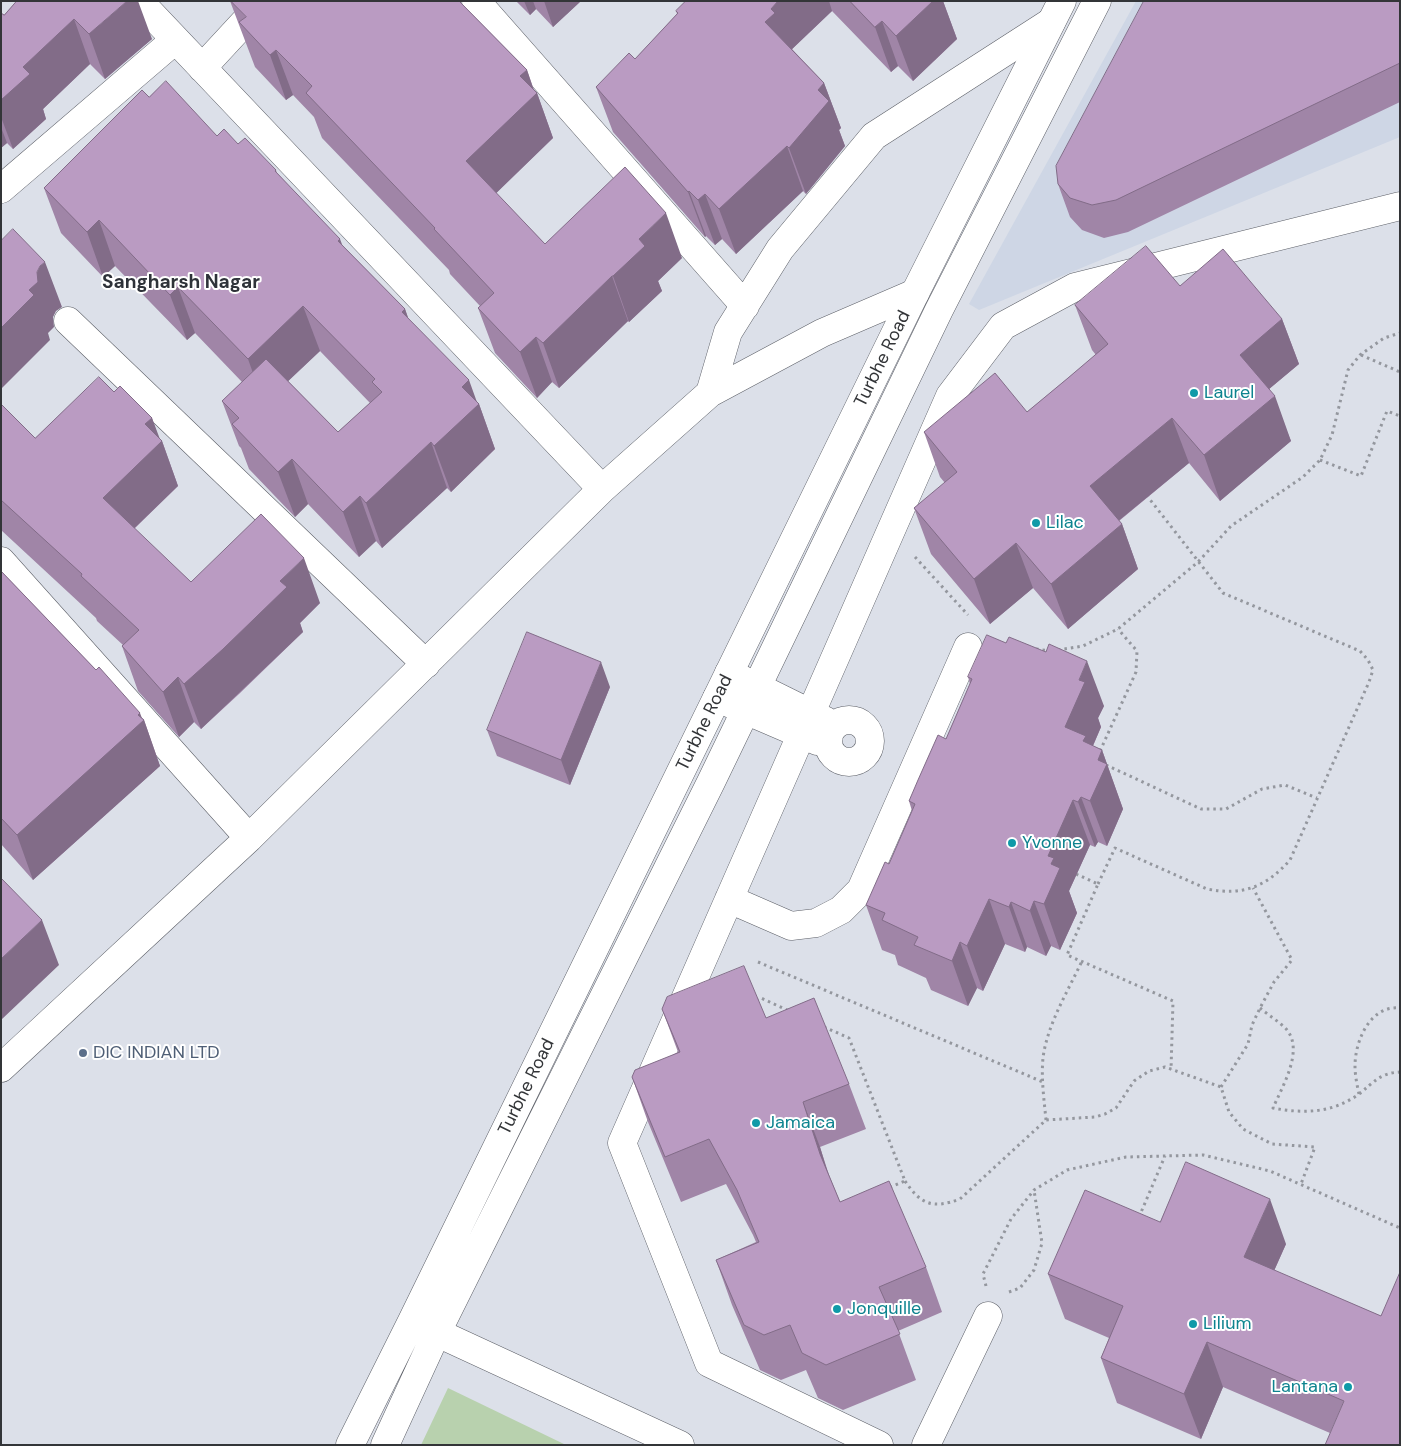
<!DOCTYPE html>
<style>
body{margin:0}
#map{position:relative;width:1401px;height:1446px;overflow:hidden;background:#dce0e9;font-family:"DM Sans",sans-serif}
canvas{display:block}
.frame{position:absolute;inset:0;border:2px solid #333538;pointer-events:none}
</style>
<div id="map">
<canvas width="1401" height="1446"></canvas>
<div class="frame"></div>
</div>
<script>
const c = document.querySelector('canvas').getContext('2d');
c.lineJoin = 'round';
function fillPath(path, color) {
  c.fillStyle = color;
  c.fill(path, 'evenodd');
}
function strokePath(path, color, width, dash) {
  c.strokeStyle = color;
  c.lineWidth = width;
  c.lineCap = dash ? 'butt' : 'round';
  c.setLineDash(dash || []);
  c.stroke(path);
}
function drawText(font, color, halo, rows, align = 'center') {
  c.font = font + ' "DM Sans",sans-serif';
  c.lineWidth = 4;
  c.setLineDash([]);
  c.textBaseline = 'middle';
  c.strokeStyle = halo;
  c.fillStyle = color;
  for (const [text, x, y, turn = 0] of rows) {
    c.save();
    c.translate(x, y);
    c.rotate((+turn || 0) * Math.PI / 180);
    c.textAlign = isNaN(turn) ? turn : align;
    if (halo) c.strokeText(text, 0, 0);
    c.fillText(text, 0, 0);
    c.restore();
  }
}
const built = new Path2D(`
 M1136 1H1400V137L979 310 969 304Z`);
const green = new Path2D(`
 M448 1388 566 1445H421Z`);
const path = new Path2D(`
 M1361 355 1400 372
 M1320 460 1361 476 1387 411 1400 416
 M915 557 968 615
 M1036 649 1050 651
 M1058 650 1083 646 1118 629 1198 562 1231 526 1303 477 1320 460 1332 435 1348 370 1360 355 1384 338 1400 333
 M1100 751 1136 672 1137 651 1118 629
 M1106 765 1201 809H1226L1262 789 1285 785 1317 798
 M1076 874 1098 884 1067 955 1173 1001 1171 1070
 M1098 884 1115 848 1207 889C1243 896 1266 887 1290 860L1369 682 1373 670 1368 660 1360 651 1223 593 1148 497
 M758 962 1043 1082
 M756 1000 761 998 789 1011
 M1260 1008C1268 1015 1280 1022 1287 1030 1304 1051 1282 1087 1273 1108 1304 1114 1333 1113 1359 1094 1374 1082 1380 1073 1400 1072
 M824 1027 849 1038 905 1181 888 1188
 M1221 1087 1248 1044 1252 1025 1260 1008 1274 982 1292 960 1253 888
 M1359 1094C1357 1085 1355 1075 1355 1066 1355 1041 1370 1005 1400 1008
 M1046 1120C1044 1099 1041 1078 1043 1058 1047 1025 1068 991 1082 961
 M905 1181C921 1205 933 1209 960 1199L1046 1120 1095 1117 1105 1114 1116 1108 1134 1081 1149 1071 1165 1067 1221 1087 1229 1112 1243 1129 1272 1144 1315 1147 1301 1184
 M1139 1217 1165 1156
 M986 1286 983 1274 1011 1219 1034 1190 1067 1170 1126 1157 1203 1155 1270 1171 1400 1228
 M1009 1292 1020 1288 1034 1270 1042 1243 1034 1190`);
const street = new Path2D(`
 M139 1 602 489
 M476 1 745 306
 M202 68 264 1
 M1 189 175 40
 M68 321 426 664
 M710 393 728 332 780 249 874 136 1051 22
 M1 561 249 838
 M729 673 826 721
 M717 698 817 741
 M828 741a21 21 0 1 1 42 0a21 21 0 1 1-42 0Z
 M729 899 791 926 816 923 841 910 861 890 968 647
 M1 1068 249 838 602 489 710 393 822 333 915 293
 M416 1323 680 1445
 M879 1445 709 1363 622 1143 950 396 1003 326 1075 287 1400 206
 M926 1445 988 1316`);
const secondary = new Path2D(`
 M350 1445 412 1321 915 293 1062 1
 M385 1445 437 1332 711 782 939 310 1097 1`);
const wall = new Path2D(`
 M17 1 152 39 105 79 90 64 43 109 46 119 13 149 7 143 1 148V13L4 15Z
 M230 1H459L527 70 534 90 537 93 553 138 496 193 545 244 682 258 658 281 662 291 629 322 628 321 559 388 552 382 537 398 495 353 478 308 480 306 450 274 449 270 322 138 314 117 293 95 286 100 255 67Z
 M516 1H581L553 27 536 9 530 15Z
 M686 1H943L957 39 913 81 898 66 891 72 832 11 792 49 824 83 841 128 839 130 845 146 806 194 803 191 736 254 722 239 715 245 706 236 705 237 613 132 596 87 635 59 677 14 676 11Z
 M1400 1V102L1128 232 1104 238 1082 230 1070 217 1058 184Z
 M149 97 217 136 238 144 276 170 277 173 343 246 405 309 408 318 479 404 495 449 451 492 447 488 382 548 376 541 359 557 308 504 295 517 249 469 241 448 239 446 222 401 242 382 195 333 187 340 115 266 103 277 61 233 44 188ZM320 351 370 403 338 432 288 381Z
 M1180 286 1282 319 1299 364 1269 389 1291 441 1220 501 1189 463 1119 521 1122 524 1138 569 1068 629 1033 588 990 624 931 554 914 508 945 483 940 477 924 432 1027 412 1096 355 1092 350 1075 305Z
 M114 392 152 418 159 439 162 441 178 486 134 529 191 582 320 603 300 623 303 632 239 694 201 729 194 722 179 737 138 691 122 646 123 645 97 621 96 618 1 530V404L35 438Z
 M1 571 144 720 160 766 33 880 1 844Z
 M1006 643 1104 706 1098 718 1101 727 1093 746 1102 750 1123 809 1107 846 1098 842 1095 847 1090 845 1069 891 1077 913 1060 950 1051 946 1046 956 1027 947 1025 952 1005 944 983 991 977 988 968 1006 931 990 926 978 898 965 895 955 882 950 866 905 889 864 912 811 909 801 946 739 970 684 968 677Z
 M610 687 570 785 497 756 487 730Z
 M662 1009 766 1018 849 1084 866 1129 820 1147 829 1175 840 1202 926 1267 942 1312 898 1331 916 1380 843 1410 818 1398 806 1370 781 1380 760 1370 732 1305 716 1260 756 1242 753 1235 726 1184 681 1202 648 1122 632 1077 678 1052Z
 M1160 1222 1286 1244 1274 1271 1381 1316 1330 1433 1223 1387 1201 1439 1117 1403 1101 1358 1109 1338 1065 1319 1048 1274Z`);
const shadedWall = new Path2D(`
 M127 1H138L152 39 105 79 89 34Z
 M524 1H533L536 9 530 15Z
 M544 1H581L553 27Z
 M778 1H829L832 11 789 52 765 22 771 9Z
 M933 1H943L957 39 913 81 896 36Z
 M74 19 90 64 43 109 46 119 13 149 1 117V100L23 67Z
 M882 21 898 66 891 72 875 27Z
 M276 50 293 95 286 100 270 55Z
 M527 70 535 94 537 93 553 138 483 206 466 161 520 76Z
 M824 83 841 128 839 130 845 146 806 194 789 148 818 90Z
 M1 127 7 143 1 148Z
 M787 146 803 191 736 254 719 209Z
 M689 191 706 236 705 237 688 192Z
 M705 194 722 239 715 245 698 200Z
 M666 213 682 258 658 281 662 291 629 322 613 276 639 239Z
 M99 220 115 266 103 277 87 232Z
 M340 239 357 284 338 241Z
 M45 262 62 307 56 311 53 317 54 327 48 333 50 340 1 389V328L29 290 40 266Z
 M612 276 628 321 559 388 543 343Z
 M178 287 195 333 187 340 170 295Z
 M303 306 320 351 264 404 248 359Z
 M405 309 421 354 402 312Z
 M1282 319 1299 364 1256 400 1240 355Z
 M536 337 552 382 537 398 520 352Z
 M469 380 478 405 479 404 495 449 451 492 434 446 462 387Z
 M1275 396 1291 441 1220 501 1204 455Z
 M152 418 161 442 162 441 178 486 119 543 103 498 145 424Z
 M1172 418 1189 463 1106 531 1090 486Z
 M431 442 447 488 382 548 366 503Z
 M292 459 308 504 295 517 278 472Z
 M360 496 376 541 359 557 343 512Z
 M1122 524 1138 569 1068 629 1051 584Z
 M1016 543 1033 588 990 624 974 579Z
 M304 558 320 603 300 623 303 632 201 729 184 684 280 581Z
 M1087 661 1104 706 1098 718 1101 727 1091 750 1098 760 1102 750 1123 809 1107 846 1090 801 1065 727 1079 680Z
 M601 662 610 687 570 785 561 760Z
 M178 677 194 722 179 737 163 692Z
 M140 713 143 721 144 720 160 766 33 880 17 835Z
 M1081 797 1098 842 1095 847 1078 802Z
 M1073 800 1090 845 1069 891 1077 913 1060 950 1044 904 1048 856Z
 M989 899 1005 944 983 991 967 946Z
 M1034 901 1051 946 1046 956 1030 911Z
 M1011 902 1027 947 1025 952 1009 907Z
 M42 920 59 965 1 1020V959Z
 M960 942 977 988 968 1006 952 961Z
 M803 1102 820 1147 836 1200 820 1154Z
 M1270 1199 1286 1244 1260 1302 1244 1257Z
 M1207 1342 1223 1387 1201 1439 1184 1394Z`);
const building = new Path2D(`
 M17 1H127L89 34 74 19 23 67 30 74 1 100V13L4 15Z
 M231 1H459L527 70 520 76 537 93 466 161 545 244 625 167 666 213 639 239 645 246 613 276H612L543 343 536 337 520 352 478 308 494 293 434 229 435 228 306 93 312 86 276 50 270 55 239 22 246 17Z
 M686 1H778L771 9 775 13 765 22 824 83 818 90 829 101 789 148 787 146 719 209 705 194 698 200 689 191 688 192 596 87 629 53 635 59 678 13 676 11Z
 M850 1H933L896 36 882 21 875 27Z
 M1144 1H1400V63L1116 200 1092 205 1070 198 1058 184 1056 166Z
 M166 81 217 136 224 129 238 144 245 138 276 170 275 171 340 239 338 241 405 309 402 312 469 380 462 387 479 404 434 446 431 442 366 503 360 496 343 512 292 459 278 472 232 424 239 418 222 401 266 359 338 432 382 392 372 382 375 379 303 306 248 359 178 287 170 295 99 220 87 232 44 188 142 90 149 97Z
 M13 229 45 262 40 266 37 272 38 282 29 290 34 295 1 328V241Z
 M1146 246 1180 286 1223 249 1282 319 1240 355 1275 396 1204 455 1172 418 1090 486 1122 524 1051 584 1016 543 974 579 914 508 957 472 924 432 995 373 1027 412 1068 378 1108 344 1075 305Z
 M99 377 114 392 120 386 152 418 145 424 162 441 103 498 191 582 261 514 304 558 280 581 287 587 223 649 184 684 178 677 163 692 122 646 139 630 81 576 82 574 1 500V404L35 438Z
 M1 571 96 670 99 667 140 713 138 715 144 720 17 835 1 818Z
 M527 632 601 662 561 760 487 730Z
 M987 635 1006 643 1009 637 1046 652 1049 644 1087 661 1079 680 1085 682 1065 727 1086 736 1083 741 1102 750 1098 760 1107 764 1090 801 1081 797 1078 802 1073 800 1048 856 1054 858 1051 864 1060 868 1044 904 1034 901 1030 911 1011 902 1009 907 989 899 967 946 960 942 952 961 914 945 918 937 882 920 885 913 866 905 885 862 889 864 915 804 909 801 918 780 938 735 946 739 972 679 968 677Z
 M1 878 42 920 1 959Z
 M744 966 766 1018 814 998 849 1084 803 1102 820 1154 840 1202 889 1181 926 1267 879 1287 900 1334 826 1365 802 1353 790 1325 764 1335 744 1325 716 1260 759 1242 737 1190 709 1139 665 1157 632 1077 635 1070 680 1052 662 1009 667 997Z
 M1186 1162 1270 1199 1244 1257 1381 1316 1400 1272V1445H1325L1344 1401 1207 1342 1184 1394 1101 1358 1123 1306 1048 1274 1085 1190 1160 1222Z`);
const markers = [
 [1194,393,5,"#0f9aa8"],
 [1036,523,5,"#0f9aa8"],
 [1012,843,5,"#0f9aa8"],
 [83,1053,5,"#5c6f8a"],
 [756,1123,5,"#0f9aa8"],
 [837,1309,5,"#0f9aa8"],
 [1193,1324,5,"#0f9aa8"],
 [1348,1387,5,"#0f9aa8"]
];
const streetNames = [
 ["Turbhe Road",883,359,-64],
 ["Turbhe Road",705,723,-64],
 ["Turbhe Road",527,1087,-64]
];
const cultureNames = [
 ["Laurel",1204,393],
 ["Lilac",1046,523],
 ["Yvonne",1022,843],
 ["Jamaica",766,1123],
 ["Jonquille",847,1309],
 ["Lilium",1203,1324],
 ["Lantana",1338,1387,"right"]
];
const serviceNames = [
 ["DIC INDIAN LTD",93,1053]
];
const neighbourhoodNames = [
 ["Sangharsh Nagar",181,283]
];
fillPath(built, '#ced6e5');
fillPath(green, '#b8d1ae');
strokePath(street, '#5c5f67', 29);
strokePath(secondary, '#5c5f67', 29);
strokePath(path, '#94979e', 3, [2.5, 4]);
strokePath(street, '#fff', 28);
strokePath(secondary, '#fff', 28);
fillPath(wall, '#a085a7');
fillPath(shadedWall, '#826c88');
fillPath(building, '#ba9bc2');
strokePath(building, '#826c88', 1);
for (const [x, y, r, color] of markers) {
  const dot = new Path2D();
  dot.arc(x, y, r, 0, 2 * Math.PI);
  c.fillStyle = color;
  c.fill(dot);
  strokePath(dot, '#fff', 2);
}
drawText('18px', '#333538', '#fff', streetNames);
drawText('18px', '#0d838f', '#fff', cultureNames, 'left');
drawText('18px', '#4e5e75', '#fff', serviceNames, 'left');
drawText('bold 19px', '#2e3239', '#fff', neighbourhoodNames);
</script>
